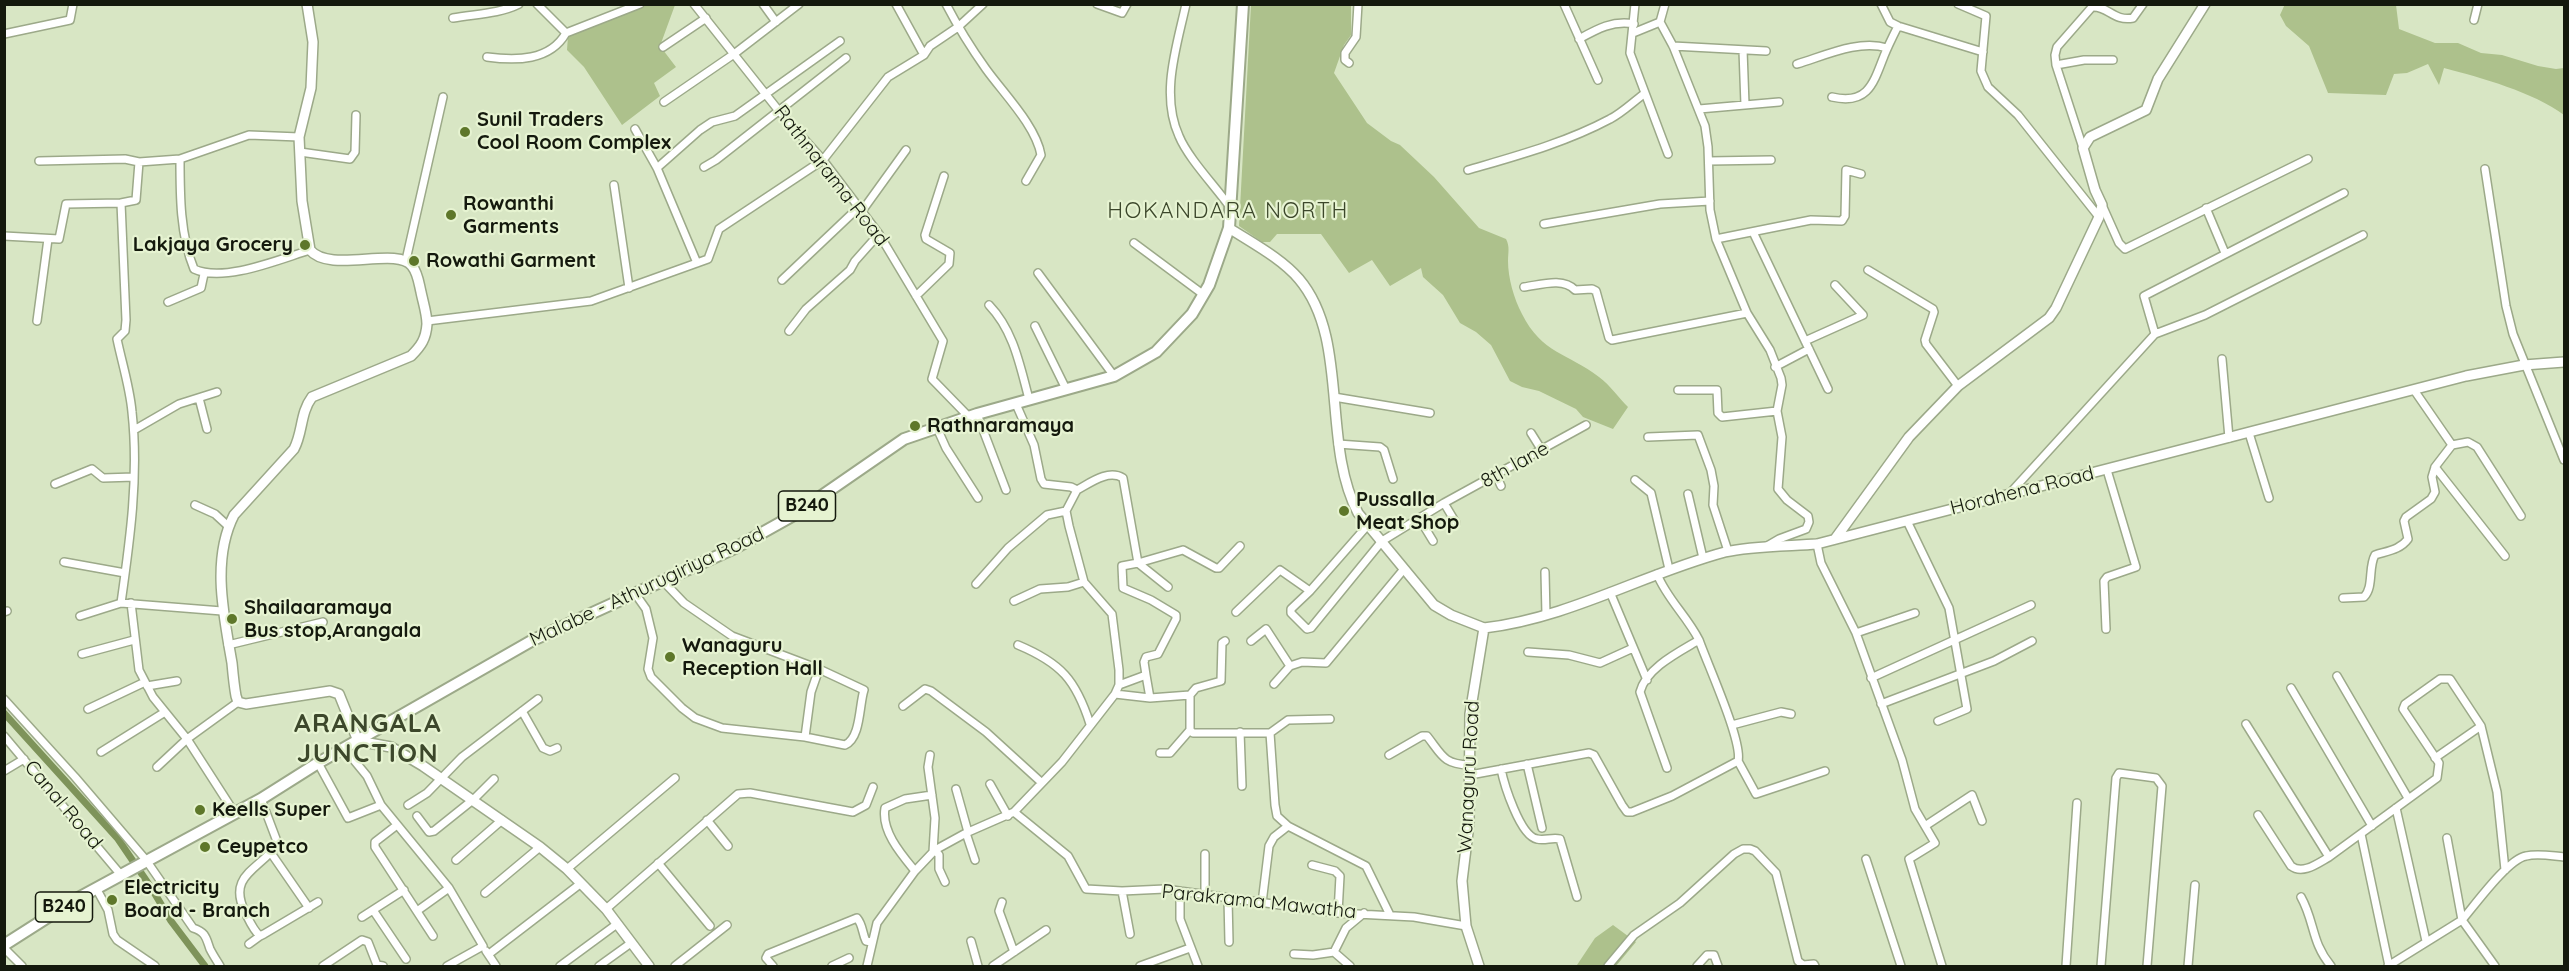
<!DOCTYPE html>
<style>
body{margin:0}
#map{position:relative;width:2569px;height:971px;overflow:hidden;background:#d8e6c4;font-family:Quicksand,sans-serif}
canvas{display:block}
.frame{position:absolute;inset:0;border:6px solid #14190d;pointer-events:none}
</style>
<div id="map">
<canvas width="2569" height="971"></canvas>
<div class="frame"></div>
</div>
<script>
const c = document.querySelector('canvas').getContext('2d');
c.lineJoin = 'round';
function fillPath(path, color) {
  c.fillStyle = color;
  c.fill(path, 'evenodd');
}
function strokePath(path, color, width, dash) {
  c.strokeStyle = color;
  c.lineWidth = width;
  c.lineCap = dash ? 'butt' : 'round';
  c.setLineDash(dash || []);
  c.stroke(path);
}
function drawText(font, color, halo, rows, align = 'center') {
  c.font = font + ' Quicksand,sans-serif';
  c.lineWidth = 4.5;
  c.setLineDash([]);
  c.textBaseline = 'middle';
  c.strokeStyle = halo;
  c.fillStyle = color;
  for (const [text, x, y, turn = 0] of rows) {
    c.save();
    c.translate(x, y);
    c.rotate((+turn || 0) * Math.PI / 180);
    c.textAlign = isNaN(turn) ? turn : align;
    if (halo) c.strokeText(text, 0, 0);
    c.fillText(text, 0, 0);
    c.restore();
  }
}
const green = new Path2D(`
 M2285 4 2396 5 2399 29 2435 43H2458L2481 53 2502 55 2538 66 2556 69 2564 68V115C2533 92 2482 78 2444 68L2439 85 2428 64 2407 73 2394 74 2386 95 2328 93 2309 46 2286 26 2280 15Z
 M647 5H675L660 46 676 67 654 83 660 96 622 125 584 67 567 50 568 36Z
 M1251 5H1351V35L1344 45 1334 73 1367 123 1391 141 1400 145 1434 177 1479 228 1506 239C1510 247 1508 252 1508 261 1508 278 1514 299 1522 314 1542 354 1568 353 1599 377 1610 385 1619 398 1628 407L1613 429 1583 417 1576 409 1539 391 1522 387 1510 381 1491 345 1476 332 1460 323 1443 295 1423 277 1421 268 1390 286 1372 260 1349 273 1321 234H1277L1270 242H1262L1239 226Z
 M1613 925 1636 942 1616 966H1564L1577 965 1595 938Z`);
const canal = new Path2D(`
 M4 713 118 839 152 889 171 921 205 966`);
const street = new Path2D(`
 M537 4 566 33 640 4
 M694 4 779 111 823 160 879 234 943 341 932 379 969 417
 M763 4 776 22
 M896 4 924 55
 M946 4C958 27 971 48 986 69 1004 94 1036 126 1041 155L1026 181
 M1097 4 1122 13 1127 4
 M1186 4C1177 46 1160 94 1179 136 1188 158 1215 186 1230 207
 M1564 4 1598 80
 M1635 4 1630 53 1668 154
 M1881 4 1890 22 1898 26 1983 52
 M1958 4 1986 16 1981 71 1988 87 2018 115 2099 217
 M453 18C475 14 499 14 519 4
 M2474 20 2478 4
 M1660 22 1665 4
 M1633 33 1660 22 1673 46 1705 126 1708 147 1710 210 1716 239 1747 313 1770 350 1781 378 1782 385 1777 411 1782 437 1778 489 1787 500 1808 516 1809 522 1806 529 1779 539 1767 546
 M4 34 70 20 73 4
 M1579 39C1597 29 1613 20 1634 24
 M1673 46 1766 51
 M663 47 706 18
 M1743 50 1745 105
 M487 57C516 61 550 61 566 33
 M1349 63 1345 60V53L1356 37 1358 4
 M1797 64C1824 56 1859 39 1887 48
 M2056 65 2084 60H2113
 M1832 97C1867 105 1873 85 1884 56 1888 46 1893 36 1898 26
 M664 102 734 54 799 4
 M1699 109 1779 102
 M635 129 657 168 697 263
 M2083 148 2056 65 2055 55 2057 47 2092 7C2107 5 2114 22 2133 18L2143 4
 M300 152 350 159 355 152 356 115
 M180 159C180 195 180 235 194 269 224 283 280 259 310 250
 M39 161 125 159 139 162
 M1709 161 1771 160
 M704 167 716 160 846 58
 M657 168 700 130 712 122 735 116 840 41
 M2485 169 2506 306 2513 334 2564 460
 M1468 170C1516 156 1565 143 1610 119 1622 113 1633 102 1644 94
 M614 185 629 288
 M2102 205 2119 243 2125 249 2308 159
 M2206 208 2225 253
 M862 211 906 150
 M1544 224 1660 204 1710 201
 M1753 232 1828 389
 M4 236 59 239 66 204 121 203
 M1716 239 1811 220 1842 221 1845 216 1846 170 1861 174
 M1134 243 1204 295
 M406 260 443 97
 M1868 270 1933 309 1934 312 1925 340 1926 344 1958 386
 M1038 273 1114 376
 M782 280 859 207
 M1524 287C1540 285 1563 277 1575 290L1592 289 1596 291 1609 338 1612 340 1747 313
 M916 296 949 264 950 253 926 239 925 235 944 176
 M168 302 201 288 204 274
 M989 305C1014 331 1020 366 1029 399
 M37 321 48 239
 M427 321 591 301 708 259 719 229 823 160 888 77 924 55 930 46 958 27 983 4
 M1035 326 1066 389
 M789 331 806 309 850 270 855 261 879 234
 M2155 334 2144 296 2344 193
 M1805 341 1863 315 1835 285
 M2222 359 2229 438
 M1775 367 1809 349
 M1678 390H1717L1718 413 1722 417 1777 411
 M1334 397 1430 413
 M199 398 207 429
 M977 414 1006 490
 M937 428 946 448 978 498
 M134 430 179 404 217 392
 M1531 433 1541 449
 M2249 433 2269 498
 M1648 437 1698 435 1711 470 1714 486 1713 505 1728 551
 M1338 444 1380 447 1384 450 1393 479
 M2452 445 2468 442 2477 447 2521 516
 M2435 467 2505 556
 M1496 475 1501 486
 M1635 480 1651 493 1669 569
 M55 484 92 469 103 478 134 477
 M1077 490C1090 483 1108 469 1123 478L1138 563 1122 566 1123 588 1151 600 1176 615V619L1158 654 1146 657 1144 662 1146 675 1119 685
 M2011 492 2155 334 2205 315 2363 235
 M1688 494 1703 558
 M1444 503 1456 523
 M195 505 215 514 228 526
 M1419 518 1433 541
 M1907 521 1949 608 1967 709 1938 721
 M1817 544 1821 563 1856 633 1902 760 1915 809 1935 843 1909 859 1942 966
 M64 562 125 573
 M1138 563 1183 550 1216 568H1219L1240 546
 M1138 563 1168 587
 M1545 572 1546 615
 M976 584 1008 548 1047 515 1066 511
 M1310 591 1291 609V613L1307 629 1311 628 1382 541 1444 503 1586 425
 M634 592 646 609 653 638 648 669 651 677 682 708 695 718 722 728 805 737 845 745C861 738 859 705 864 690L819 669 732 636 684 603 662 580
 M1610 592 1647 680
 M2343 598 2364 597C2374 587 2368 567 2375 555 2387 551 2400 550 2408 539L2404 521 2406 517 2431 499 2435 492 2432 477 2435 467 2452 445 2414 390
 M1014 601 1040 589 1068 587 1084 582
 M131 603 139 670 153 697 187 739 234 812
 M222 611 121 603C130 540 139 476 132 412 130 388 122 363 117 339L125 331 126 320 121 203 136 200 139 162 180 159 249 135 299 137
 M4 612 7 611
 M1236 612 1280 570 1310 591 1367 526
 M80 616 121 603
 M2106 629 2104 581 2107 577 2136 567 2107 470
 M1856 633 1915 613
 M1225 641 1222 643 1221 681 1196 688 1190 695V730L1193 733H1270L1275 805 1277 816 1288 826 1274 837 1269 846 1262 903
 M1251 641 1266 629 1290 666 1302 662 1326 663 1404 569
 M228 645 323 622
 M1018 645C1061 663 1076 680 1090 724
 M1528 652 1569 655 1600 663 1633 648
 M82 654 134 640
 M1146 675 1150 698
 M2337 676 2408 798
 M1871 678 2031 605
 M1274 684 1290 666
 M147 686 177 681
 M2291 688 2372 826
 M1115 694 1150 698 1190 695
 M4 699 75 777 146 860 193 928C206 932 206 938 210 949 213 955 217 961 220 966
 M1881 704 1994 661 2032 641
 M903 706 925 689 931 691 986 732 1042 783
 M88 709 145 682
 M522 711 543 748 550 751 557 748
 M2246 724 2329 857 2437 778 2439 763 2403 709 2405 704 2440 679H2450L2481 726 2497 792 2505 870
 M1732 725 1781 712 1791 714
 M1240 732 1242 786
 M1270 733 1288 720 1330 719
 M4 736 121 875
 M805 737 811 692 819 669
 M344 748 367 776 381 805
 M101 752 165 712
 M1160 753H1170L1190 730
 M930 755 928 767 935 818 933 852
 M1389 755 1422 736H1427C1442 755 1443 764 1469 765
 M2435 758 2481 726
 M1738 761 1756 794 1825 771
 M318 763 348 818 381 805 449 888 483 946 447 966
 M1527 764 1542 828
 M157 767 187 739 238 702
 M1667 768 1640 692C1646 668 1679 652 1699 640
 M1501 769C1504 784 1520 836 1537 839 1545 841 1552 837 1560 839L1577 897
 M4 771 24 759
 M1470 775 1589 753 1594 755 1622 805 1627 812H1632L1672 796 1738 761C1743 742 1707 663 1699 640 1687 616 1667 599 1657 574
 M990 784 1008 816
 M956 789 968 832
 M261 799 278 844C259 870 227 875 245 912 249 920 253 930 260 936L264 934 318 902
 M408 805 427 793 462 757 538 699
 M2396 808 2426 941
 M1014 812 1068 856 1086 889 1122 891 1165 889 1338 913 1414 917 1466 926
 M2258 815 2291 866C2303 875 2318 863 2329 857
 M417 816 429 832 434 831 474 799 494 779
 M707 820 728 846
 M397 825 375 842V847L433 936
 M1288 826 1366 866 1390 915
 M1925 826 1972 795 1982 821
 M966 833 975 860
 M2361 834 2389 966
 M935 850 939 855V869L945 882
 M271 853 309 908
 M1866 859 1901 966
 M456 860 502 820
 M658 863 710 926
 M1312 865 1335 871 1340 876 1338 913
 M567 869 675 778
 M915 871C901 854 881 831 885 808L905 799 932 795
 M96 888 108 910 113 934 117 940 155 966
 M1122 891 1130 934
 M1180 891V919L1198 966
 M485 893 540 847
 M1205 896V854
 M2301 897C2315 922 2311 942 2331 966
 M1228 899 1229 942
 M1002 902 999 911 1014 952
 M606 909 738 794 750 793 853 812 866 805 873 787
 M373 910 406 959
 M417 911 449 888
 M362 917 404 890
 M971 941 978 966
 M249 944 260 936
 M4 948 22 966
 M486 951 496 966
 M489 954 580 884
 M1294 954 1313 955 1334 952
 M323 966 362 940 368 942 377 965 383 966
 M560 966 617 924
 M599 966 631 943
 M675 966 727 925
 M773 966 766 958 768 954 857 918C863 925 862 933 866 941L871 942
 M832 966 849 958
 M867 966 877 923 915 871 935 850 966 833 1014 812 1062 762 1115 694 1119 685V670L1112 614 1084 582 1069 526 1066 511 1077 490 1071 487 1044 484 1041 479 1034 445 1016 404
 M993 966 1046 930
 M1140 966 1190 948
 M1350 966 1334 952 1346 928 1364 913
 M1608 966 1634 935 1680 903 1734 854 1743 849H1750L1755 851 1776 873 1798 961 1803 965 1814 964 1815 966
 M1697 966 1707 955H1714L1718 966
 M2066 966 2077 803
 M2101 966 2116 778 2119 773 2156 778 2162 786 2147 966
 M2188 966 2195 885
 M2388 966 2462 920 2447 838
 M2495 966 2462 920C2475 905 2508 859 2526 856 2538 853 2552 856 2564 857`);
const secondary = new Path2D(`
 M307 4 313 42 311 88 299 137 302 201 310 250C330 274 397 246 412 266 418 273 419 284 421 292 423 302 427 314 427 324 426 339 421 346 411 356L312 397C300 413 303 432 294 449L234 515C211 560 224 616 232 663 233 674 234 685 236 696L238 702 246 704 330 691 339 694 358 741 391 747 423 766 540 847 567 869 606 909 649 966
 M1229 228C1252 243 1281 258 1299 279 1350 339 1321 443 1358 513L1434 605 1451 615 1484 628 1470 714 1469 824 1462 881 1466 926 1479 966
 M1835 539 1909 437 1958 386 2049 318 2056 308 2099 217 2102 205 2095 190 2083 148 2090 137 2146 110 2158 79 2205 4
 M1484 628C1569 618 1643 574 1725 552 1749 546 1790 546 1817 544L2466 376 2524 365 2564 362`);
const primary = new Path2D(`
 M4 945 73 901 261 799 318 763 533 640 735 548 794 515 904 439 977 414 1114 376 1156 352 1192 314 1209 285 1229 228 1243 4`);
const markers = [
 [465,132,6,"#5e772a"],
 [451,215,6,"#5e772a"],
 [305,245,6,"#5e772a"],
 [414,261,6,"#5e772a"],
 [915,426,6,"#5e772a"],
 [1344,511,6,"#5e772a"],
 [232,619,6,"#5e772a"],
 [670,657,6,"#5e772a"],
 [200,810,6,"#5e772a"],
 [205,847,6,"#5e772a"],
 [112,900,6,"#5e772a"]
];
const shields = [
 [807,506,57],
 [64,907,57]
];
const shieldNames = [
 ["B240",807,506],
 ["B240",64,907]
];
const poiNames = [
 ["Sunil Traders",477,120],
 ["Cool Room Complex",477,143],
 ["Rowanthi",463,204],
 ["Garments",463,227],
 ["Lakjaya Grocery",293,245,"right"],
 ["Rowathi Garment",426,261],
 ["Rathnaramaya",927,426],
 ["Pussalla",1356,500],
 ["Meat Shop",1356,523],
 ["Shailaaramaya",244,608],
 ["Bus stop,Arangala",244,631],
 ["Wanaguru",682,646],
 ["Reception Hall",682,669],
 ["Keells Super",212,810],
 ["Ceypetco",217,847],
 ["Electricity",124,888],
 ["Board - Branch",124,911]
];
const streetNames = [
 ["Rathnarama Road",831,176,52],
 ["8th lane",1515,465,-29],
 ["Horahena Road",2022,491,-14],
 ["Malabe - Athurugiriya Road",647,587,-25],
 ["Wanaguru Road",1469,777,-87],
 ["Canal Road",63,805,50],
 ["Parakrama Mawatha",1259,902,6]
];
const quarterNames = [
 ["HOKANDARA NORTH",1228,211]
];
const districtNames = [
 ["ARANGALA",368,724],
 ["JUNCTION",368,754]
];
fillPath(green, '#adc18c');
strokePath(canal, '#7e935a', 7);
strokePath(street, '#9ca989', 10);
strokePath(secondary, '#9ca989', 12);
strokePath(primary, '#9ca989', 14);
strokePath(street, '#fff', 7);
strokePath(secondary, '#fff', 9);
strokePath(primary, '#fff', 10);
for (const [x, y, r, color] of markers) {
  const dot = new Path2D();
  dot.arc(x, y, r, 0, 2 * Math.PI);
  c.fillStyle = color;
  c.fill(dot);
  strokePath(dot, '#e6f3d1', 2);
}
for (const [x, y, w] of shields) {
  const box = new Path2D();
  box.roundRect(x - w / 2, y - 15, w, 30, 4.5);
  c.fillStyle = '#e6f3d1';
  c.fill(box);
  strokePath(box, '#14190d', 1.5);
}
drawText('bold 18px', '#14190d', null, shieldNames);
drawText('bold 20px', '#14190d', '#e6f3d1', poiNames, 'left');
drawText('20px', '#14190d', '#e6f3d1', streetNames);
c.letterSpacing = '1.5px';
drawText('22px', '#3c472b', '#e6f3d1', quarterNames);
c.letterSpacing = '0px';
c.letterSpacing = '1.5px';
drawText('bold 26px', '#3c472b', '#e6f3d1', districtNames);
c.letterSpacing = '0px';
</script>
